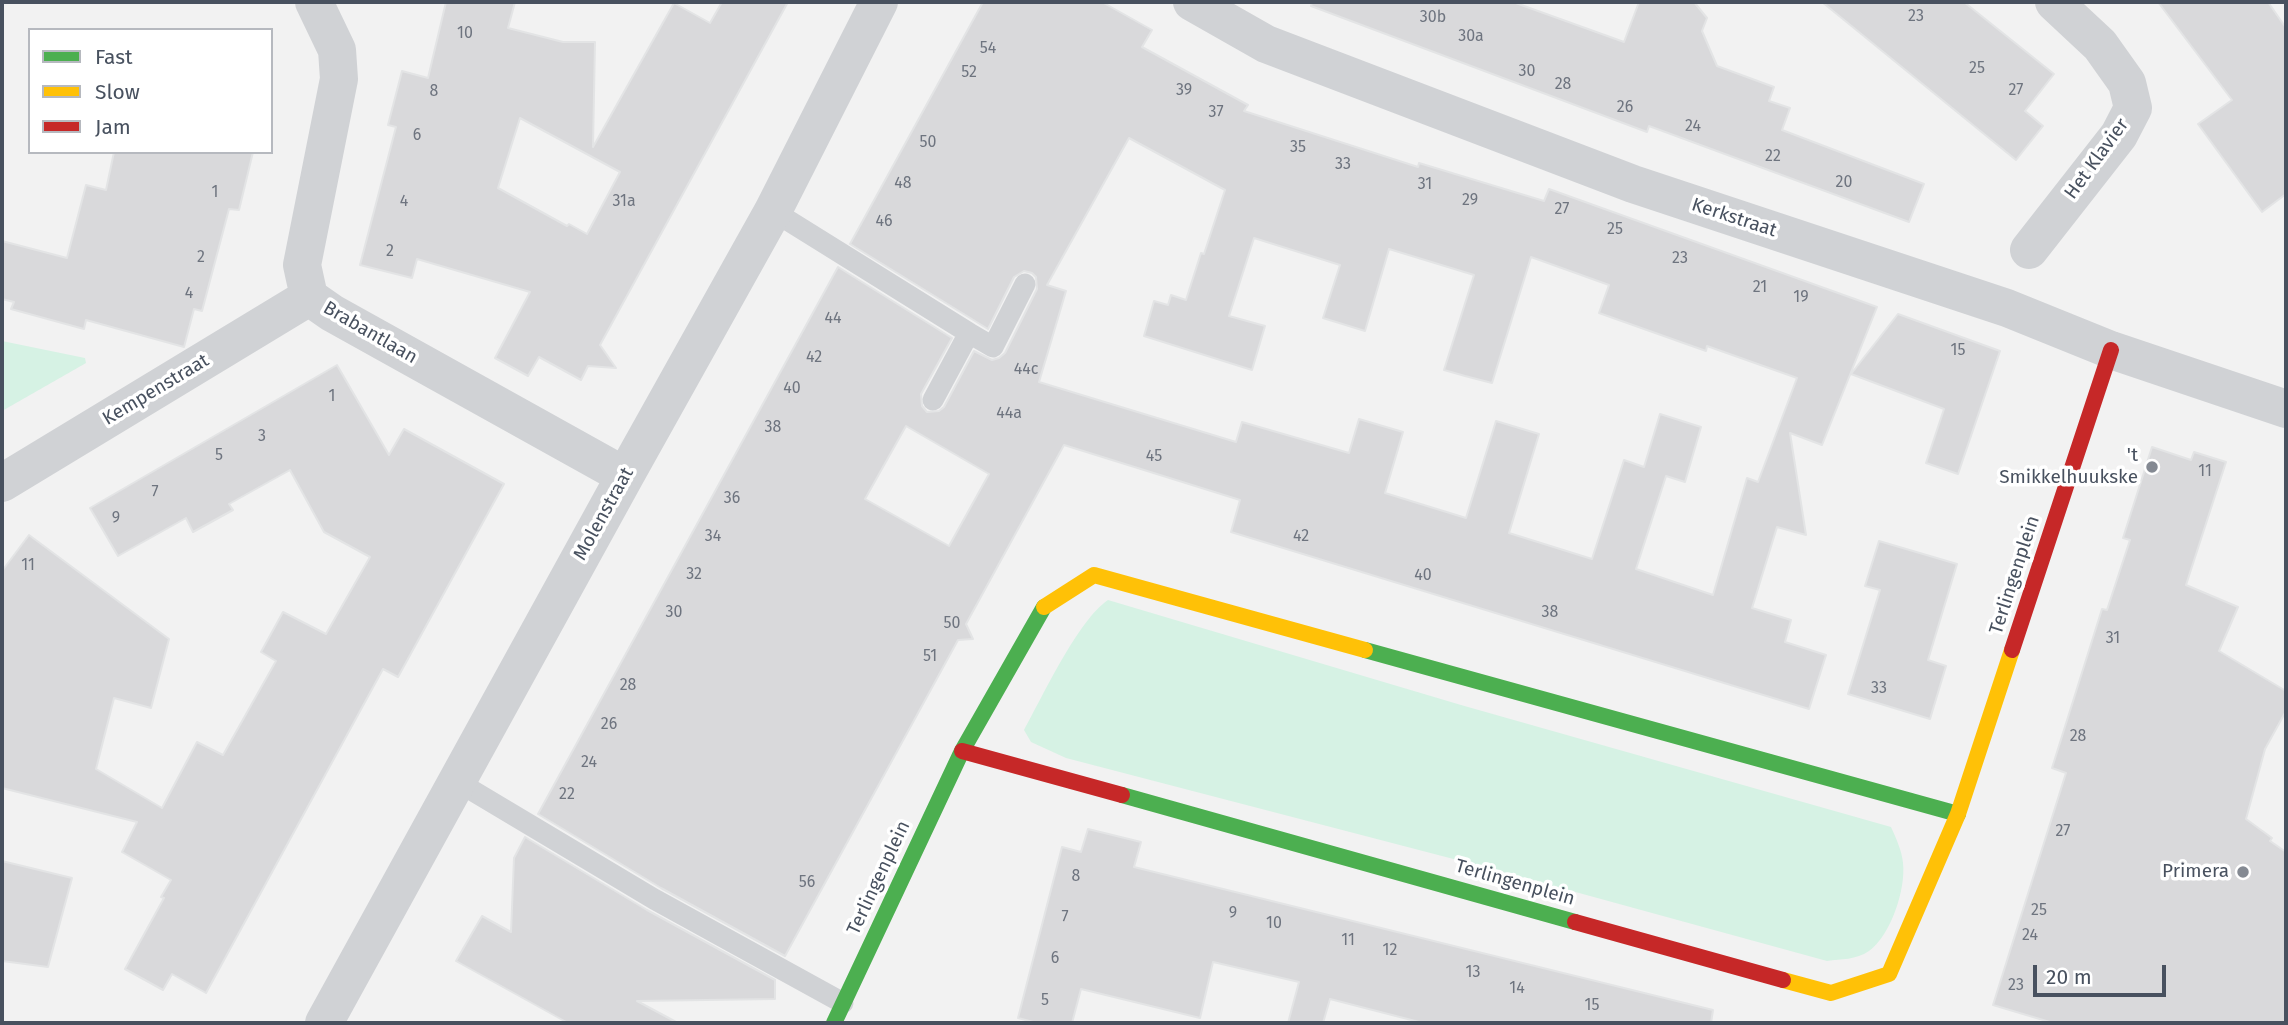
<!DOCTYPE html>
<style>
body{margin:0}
#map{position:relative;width:2288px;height:1025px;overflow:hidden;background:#f2f2f2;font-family:"Fira Sans",sans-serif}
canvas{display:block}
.frame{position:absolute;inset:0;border:4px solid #48515f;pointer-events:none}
.legend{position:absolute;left:28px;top:28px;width:245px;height:126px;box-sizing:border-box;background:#fff;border:2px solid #b6b9bf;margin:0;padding:9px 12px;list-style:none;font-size:21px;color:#48515f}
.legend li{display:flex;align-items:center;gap:14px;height:35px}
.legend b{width:35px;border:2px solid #b6b9bf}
.scale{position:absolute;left:2033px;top:965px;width:133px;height:32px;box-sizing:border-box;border:4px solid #48515f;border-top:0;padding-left:9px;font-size:21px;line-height:24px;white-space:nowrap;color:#48515f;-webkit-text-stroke:5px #fff;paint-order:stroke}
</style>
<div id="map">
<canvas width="2288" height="1025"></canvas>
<div class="frame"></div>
<ul class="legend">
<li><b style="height:9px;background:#4caf50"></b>Fast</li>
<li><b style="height:9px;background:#ffc107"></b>Slow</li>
<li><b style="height:9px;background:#c62828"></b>Jam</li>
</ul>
<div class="scale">20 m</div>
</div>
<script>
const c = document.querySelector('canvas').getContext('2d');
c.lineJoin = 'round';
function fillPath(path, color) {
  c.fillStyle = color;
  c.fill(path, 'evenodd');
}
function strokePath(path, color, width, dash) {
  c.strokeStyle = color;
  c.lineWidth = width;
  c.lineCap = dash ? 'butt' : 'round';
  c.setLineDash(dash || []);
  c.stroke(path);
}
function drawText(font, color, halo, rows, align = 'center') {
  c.font = font + ' "Fira Sans",sans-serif';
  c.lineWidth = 7;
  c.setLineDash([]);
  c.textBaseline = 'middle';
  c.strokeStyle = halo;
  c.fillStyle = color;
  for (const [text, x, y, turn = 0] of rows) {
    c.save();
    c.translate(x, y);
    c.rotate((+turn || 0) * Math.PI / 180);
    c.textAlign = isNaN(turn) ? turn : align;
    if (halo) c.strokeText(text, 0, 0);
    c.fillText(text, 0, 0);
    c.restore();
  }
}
const green = new Path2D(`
 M2 341 85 358 86 363 2 411Z
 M1108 600 1461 705 1891 827C1896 838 1902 851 1903 863 1906 889 1891 935 1869 951 1856 960 1841 959 1827 961L1488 868 1066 758 1031 742 1024 730C1043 696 1078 620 1108 600Z`);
const building = new Path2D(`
 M446 2H515L508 28 563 42H595L593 147 674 3 710 23 722 2H788L600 345 616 368 588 366 581 380 539 357 528 376 495 358 530 292 417 259 412 278 360 265 396 127 388 125 402 71 428 78ZM520 118 620 172 587 234 569 224 567 226 498 188Z
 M983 2H1102L1152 30 1142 47 1248 105 1244 111 1418 167 1419 163 1544 201 1549 189 1877 307 1822 445 1790 433 1806 535 1777 527 1752 608 1791 620 1785 642 1826 655 1809 709 1231 532 1240 500 1064 445 966 624 973 639 958 640 785 956 661 888 538 814 838 267 952 338 921 394 922 406 927 412 939 411 944 407 974 351 992 360 999 358 1005 353 1037 289 1036 277 1032 273 1024 271 1014 277 988 329 850 244ZM1129 138 1225 190 1204 254 1201 253 1186 300 1171 295 1168 305 1154 301 1144 336 1252 370 1265 326 1229 316 1254 238 1340 265 1323 318 1365 331 1389 249 1474 275 1444 370 1465 376 1492 383 1531 257 1609 285 1599 313 1706 351 1707 346 1797 378 1758 482 1747 478 1713 595 1636 569 1666 476 1685 482 1701 427 1660 414 1644 467 1624 460 1592 559 1509 533 1539 434 1496 421 1466 518 1385 493 1403 432 1359 419 1349 453 1242 422 1236 442 1039 382 1066 291 1047 285ZM906 426 989 474 949 546 865 499Z
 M1312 2H1513L1624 42 1639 2H1694L1707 18 1702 31 1717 66 1774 87 1769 101 1790 108 1782 130 1924 184 1909 222 1649 126 1647 132 1311 6Z
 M1822 2H1964L2054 74 2025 111 2043 126 2016 160Z
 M2158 2H2268L2286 28V194L2262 212 2198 124 2232 100Z
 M114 152H253L239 210 229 209 202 311 194 309 184 347 86 320 84 329 11 309 14 302 2 299V241L67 258 86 185 106 190Z
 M1898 314 2000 351 1958 474 1926 463 1944 409 1851 374Z
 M337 365 389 455 404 429 504 484 398 677 383 669 206 993 172 974 163 990 125 969 164 898 161 897 171 880 122 852 137 822 2 788V571L29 535 169 639 151 708 114 698 96 769 162 808 197 742 223 755 276 661 261 652 283 612 326 634 370 557 324 532 290 470 229 504 233 510 193 532 186 518 118 556 90 508Z
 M2152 447 2191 460 2194 452 2226 462 2186 585 2238 607 2219 651 2286 691V711L2265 749 2246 819 2272 838 2270 841 2286 852V1023H2053L1993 1005 2066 773 2052 768 2102 609 2107 610 2130 540 2123 538Z
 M1879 541 1957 564 1928 660 1946 666 1930 719 1848 694 1880 590 1865 586Z
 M1088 829 1141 842 1134 867 1713 1010 1711 1023H1423L1330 999 1323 1023H1288L1299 982 1213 962 1200 1018 1081 989 1072 1023H1037L1018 1018 1062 847 1081 852Z
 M525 837 647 910 775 980V999L637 1001 678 1023H568L456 961 482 916 511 932 514 858Z
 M2 861 72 878 48 967 2 961Z`);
const lane = new Path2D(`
 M773 211 969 333
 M933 400 969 333 993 347 1025 284
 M458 782 654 899 843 1003`);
const street = new Path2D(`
 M314 2 337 50 339 79 302 265 309 297 332 313 625 476
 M1192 2 1266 44 1633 184 2007 308 2111 350 2286 409
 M2029 250 2119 135 2133 108 2127 83 2100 45 2054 2
 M2 483 309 297
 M324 1023 625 476 773 211 879 2`);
const fast = new Path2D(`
 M1365 650 1958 814
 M1122 795 1575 922
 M834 1023 962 751 1044 607`);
const slow = new Path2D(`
 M1044 607 1094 575 1365 650
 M1783 980 1831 993 1889 974 1958 814 2012 650`);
const jam = new Path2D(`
 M2012 650 2111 350
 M962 751 1122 795
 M1575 922 1783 980`);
const markers = [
 [2152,467,7,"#848992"],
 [2243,872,7,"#848992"]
];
const numberNames = [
 ["23",1916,17],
 ["30b",1433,18],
 ["10",465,34],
 ["30a",1471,37],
 ["54",988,49],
 ["25",1977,69],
 ["30",1527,72],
 ["52",969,73],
 ["28",1563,85],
 ["39",1184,91],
 ["27",2016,91],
 ["8",434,92],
 ["26",1625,108],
 ["37",1216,113],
 ["24",1693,127],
 ["6",417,136],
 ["50",928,143],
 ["35",1298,148],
 ["22",1773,157],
 ["33",1343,165],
 ["20",1844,183],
 ["48",903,184],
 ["31",1425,185],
 ["1",215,193],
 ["29",1470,201],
 ["4",404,202],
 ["31a",624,202],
 ["27",1562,210],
 ["46",884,222],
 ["25",1615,230],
 ["2",390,252],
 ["2",201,258],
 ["23",1680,259],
 ["21",1760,288],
 ["4",189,294],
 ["19",1801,298],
 ["44",833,319],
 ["15",1958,351],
 ["42",814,358],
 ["44c",1026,370],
 ["40",792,389],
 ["1",332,397],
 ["44a",1009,414],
 ["38",773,428],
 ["3",262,437],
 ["5",219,456],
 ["45",1154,457],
 ["11",2205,472],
 ["7",155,493],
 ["36",732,499],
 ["9",116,519],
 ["34",713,537],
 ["42",1301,537],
 ["11",28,566],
 ["32",694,575],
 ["40",1423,576],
 ["30",674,613],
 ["38",1550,613],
 ["50",952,624],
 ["31",2113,639],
 ["51",930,657],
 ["28",628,686],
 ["33",1879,689],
 ["26",609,725],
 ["28",2078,737],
 ["24",589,763],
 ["22",567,795],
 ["27",2063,832],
 ["8",1076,877],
 ["56",807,883],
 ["25",2039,911],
 ["9",1233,914],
 ["7",1065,918],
 ["10",1274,924],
 ["24",2030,936],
 ["11",1348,941],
 ["12",1390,951],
 ["6",1055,959],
 ["13",1473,973],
 ["23",2016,986],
 ["14",1517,989],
 ["5",1045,1001],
 ["15",1592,1006]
];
const streetNames = [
 ["Het Klavier",2097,159,-54],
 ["Kerkstraat",1734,218,18],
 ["Brabantlaan",370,333,30],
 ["Kempenstraat",156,390,-31],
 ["Molenstraat",604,514,-61],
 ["Terlingenplein",2015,575,-72],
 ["Terlingenplein",879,878,-65],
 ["Terlingenplein",1515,883,16]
];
const poiNames = [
 ["'t",2138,456],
 ["Smikkelhuukske",2138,478],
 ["Primera",2229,872]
];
fillPath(green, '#d6f2e4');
fillPath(building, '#d9d9db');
strokePath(building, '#e3e4e5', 2);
strokePath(lane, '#d0d2d5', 21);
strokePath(street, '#d0d2d5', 38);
strokePath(fast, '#4caf50', 16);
strokePath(slow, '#ffc107', 16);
strokePath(jam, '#c62828', 16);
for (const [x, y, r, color] of markers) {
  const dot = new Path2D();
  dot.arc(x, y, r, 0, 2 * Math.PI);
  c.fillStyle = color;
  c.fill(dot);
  strokePath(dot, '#fff', 2.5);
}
drawText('16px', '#6e747f', null, numberNames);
drawText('19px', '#48515f', '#fff', streetNames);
drawText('19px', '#48515f', '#fff', poiNames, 'right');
</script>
